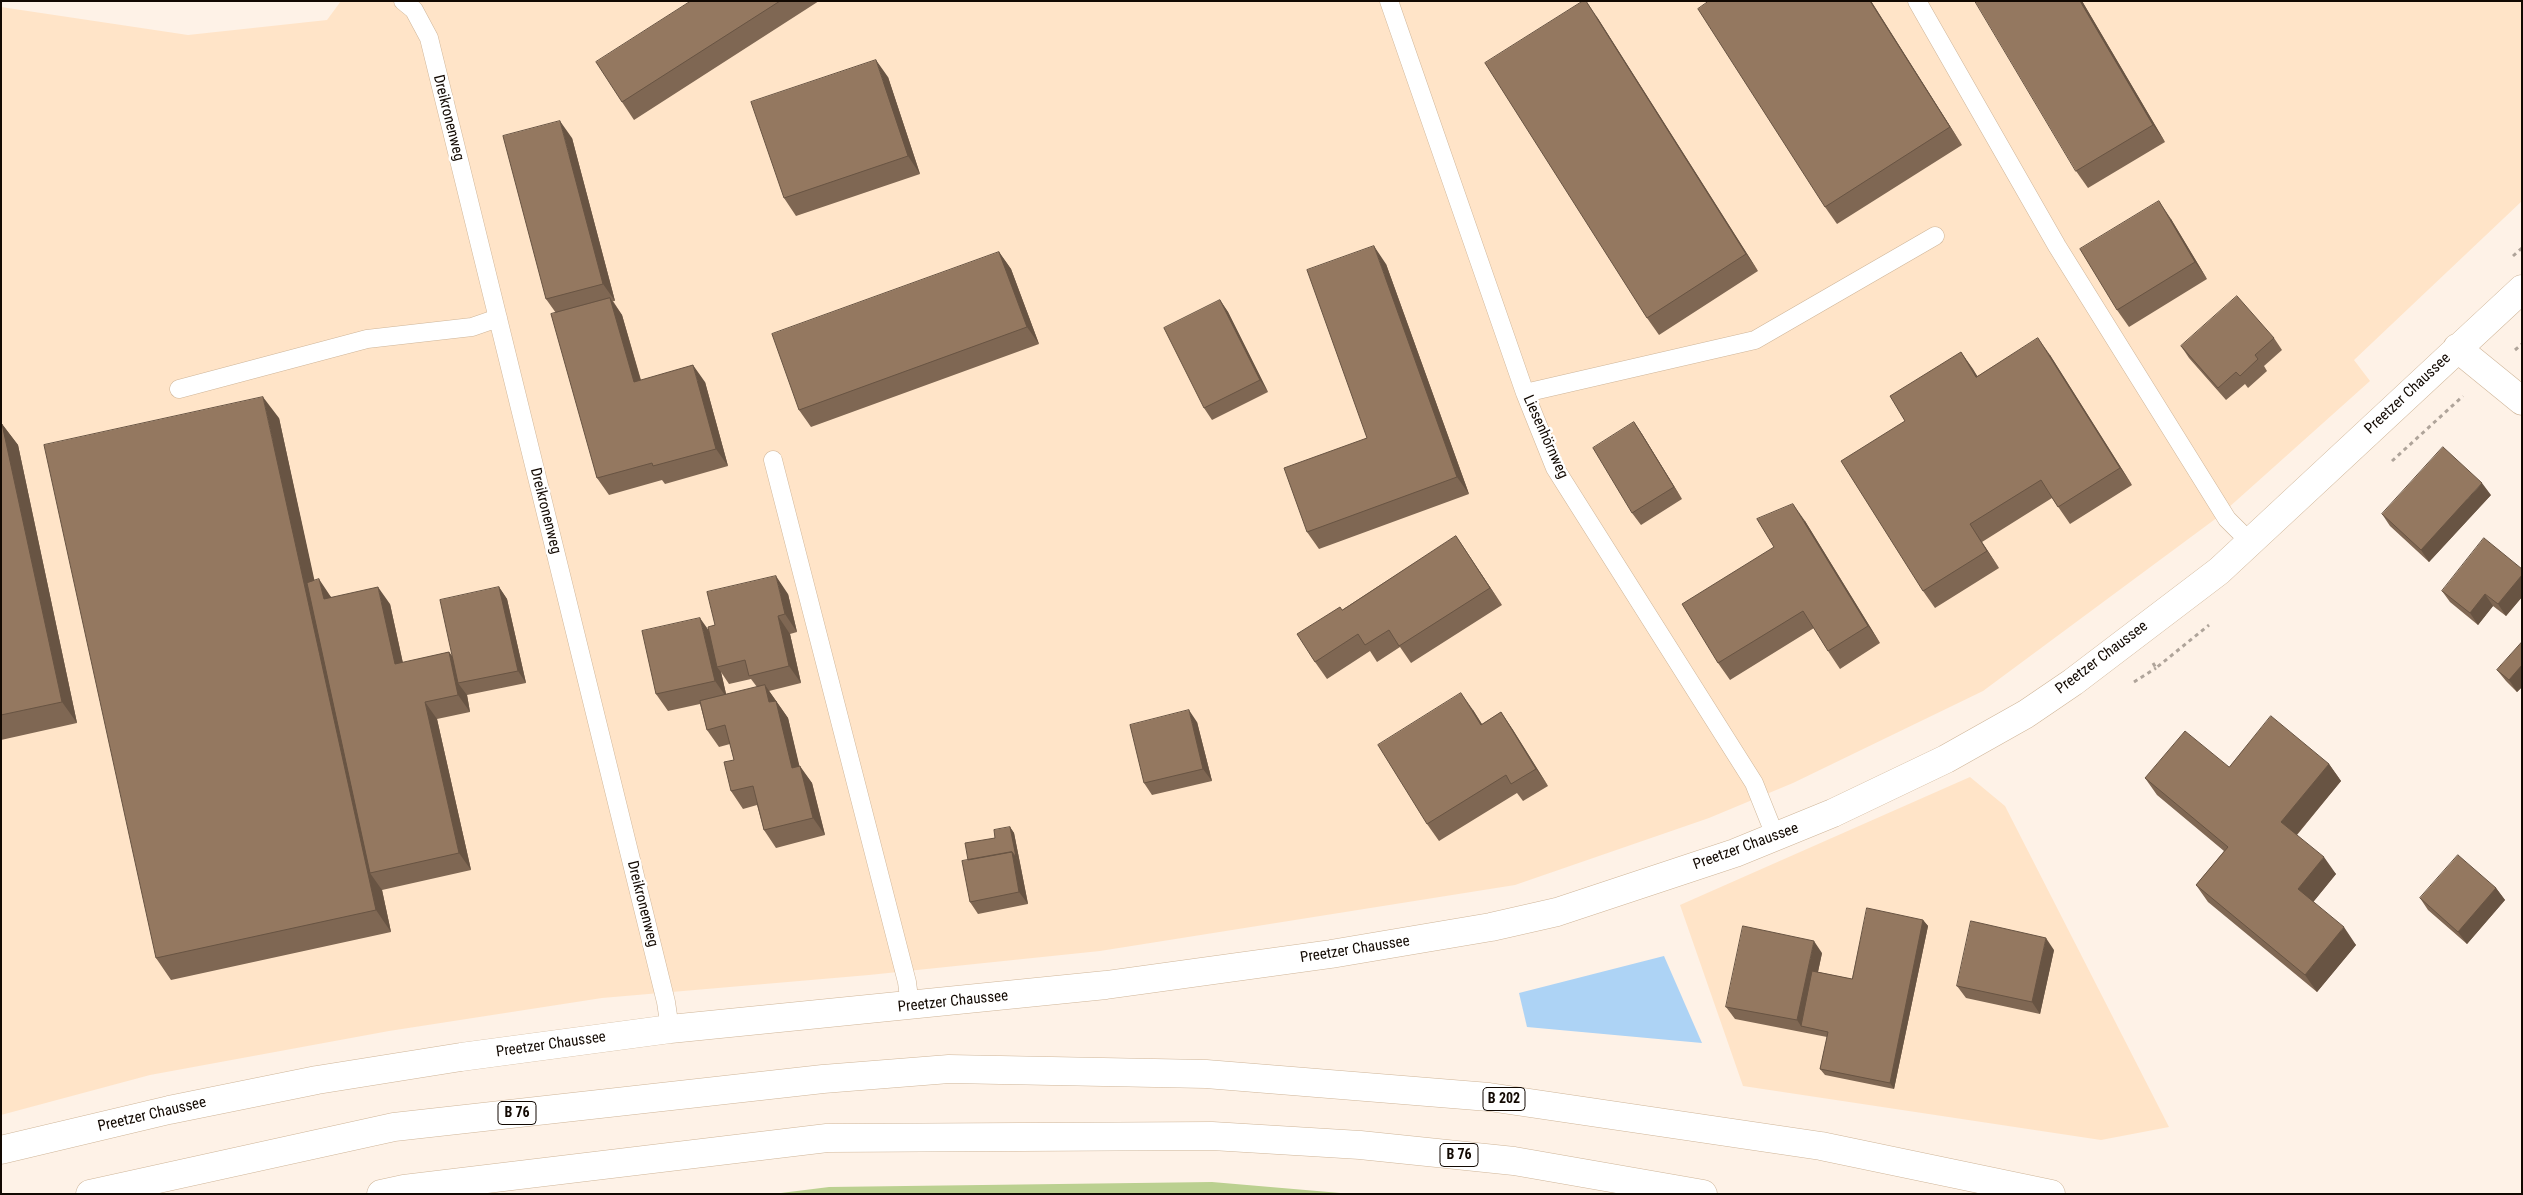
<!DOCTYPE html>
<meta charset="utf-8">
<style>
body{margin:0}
#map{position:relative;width:2523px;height:1195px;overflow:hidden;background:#fef2e7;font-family:"Roboto Condensed",sans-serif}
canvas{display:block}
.frame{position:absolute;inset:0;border:2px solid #120902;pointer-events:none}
</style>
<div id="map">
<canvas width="2523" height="1195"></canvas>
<div class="frame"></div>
</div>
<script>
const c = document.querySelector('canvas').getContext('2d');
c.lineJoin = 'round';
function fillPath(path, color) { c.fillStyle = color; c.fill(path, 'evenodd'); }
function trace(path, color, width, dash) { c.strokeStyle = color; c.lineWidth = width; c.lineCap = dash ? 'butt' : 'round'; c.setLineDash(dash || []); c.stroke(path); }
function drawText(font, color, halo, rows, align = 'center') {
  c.font = font + ' "Roboto Condensed",sans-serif'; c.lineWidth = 5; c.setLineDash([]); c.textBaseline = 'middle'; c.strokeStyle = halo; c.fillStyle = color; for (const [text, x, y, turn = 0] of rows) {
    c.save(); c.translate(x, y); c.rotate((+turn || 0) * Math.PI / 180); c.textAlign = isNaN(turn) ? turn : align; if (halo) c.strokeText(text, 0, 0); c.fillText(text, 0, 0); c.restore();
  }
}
fillPath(new Path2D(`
 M341 1H2522V201L2354 360 2370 381 2218 517 1983 691 1793 783 1709 818 1515 885 1100 951 869 975 602 998 389 1031 150 1075 1 1115V7L188 35 327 20Z
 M1970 777 2005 806 2169 1127 2101 1140 1743 1086 1680 905Z`), '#ffe4c8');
fillPath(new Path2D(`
 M1212 1182 1352 1194H773L829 1187Z`), '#bbd090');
fillPath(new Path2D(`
 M1664 956 1702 1043 1527 1027 1519 993Z`), '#add3f5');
const service = new Path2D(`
 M403 1 414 10 429 38 666 1002 670 1029
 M1389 1 1525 393 1555 468 1754 783 1776 838
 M1917 1 2057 246 2227 519 2250 542
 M179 389 367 339 472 327 498 318
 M1525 393 1755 340 1935 236
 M773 460 907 982 910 1006`);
const minor = new Path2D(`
 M2457 348 2522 401
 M1 1150 169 1110 317 1080 461 1057 670 1029 1106 985 1331 954 1491 927 1557 912 1735 853 1833 813 1946 759 2026 714 2073 682 2219 571 2522 289`);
const trunk = new Path2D(`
 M90 1194 394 1127 823 1079 949 1069 1206 1074 1489 1097 1821 1146 2051 1194
 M381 1194 404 1189 827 1138 1212 1136 1360 1145 1514 1161 1703 1194`);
trace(service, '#cfb598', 19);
trace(minor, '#cfb598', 29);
trace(trunk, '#cfb598', 29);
trace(new Path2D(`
 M2513 256 2522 248
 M2515 350 2522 344
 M2392 461 2463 396
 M2153 663 2156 668 2209 625
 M2134 682 2156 668`), '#afa49a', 3, [4, 4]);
trace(service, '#fff', 18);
trace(minor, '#fff', 28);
trace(trunk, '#fff', 28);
fillPath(new Path2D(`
 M691 1H819L634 120 622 102Z
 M1871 1 1962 145 1837 224 1825 207Z
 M2082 1 2165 142 2088 188 2076 171Z
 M1597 17 1758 271 1659 335 1647 318Z
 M888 77 920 174 796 216 784 198Z
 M572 138 615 301H613L622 315 641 380 705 382 728 466 665 484 662 480 609 495 597 478 556 313 546 299Z
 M2171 219 2207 279 2129 327 2117 310Z
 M999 252 1011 269 1039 344 811 427 799 410Z
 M1386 264 1469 494 1319 549 1307 532 1367 438Z
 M1220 300 1228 312 1268 392 1212 420 1204 408Z
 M2274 338 2282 350 2264 366 2267 371 2248 388 2245 384 2226 400 2189 358 2181 346Z
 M1961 352 1977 376 2050 355 2132 485 2070 524 2052 498 1982 542 1999 568 1935 608 1923 591 1905 421Z
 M279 418 314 581 331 597 390 604 403 663 449 652 453 657 499 587 507 599 526 683 467 695 470 712 437 719 471 870 382 890 391 932 171 980 156 958Z
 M1634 422 1642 434 1682 499 1641 525 1632 513Z
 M1 424H2L18 445 77 723 1 740Z
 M2491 495 2429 562 2390 526 2382 514Z
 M1805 521 1880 643 1840 669 1828 651 1814 628 1730 680 1718 663 1774 547Z
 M1456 536 1502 605 1411 663 1400 647 1377 662 1370 651 1327 679 1315 662 1342 610Z
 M2522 569V597L2506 616 2493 606 2478 625 2450 602 2442 591Z
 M788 594 797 632 790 634 801 683 769 691 788 718 799 766 812 783 825 835 776 848 764 830 757 805 743 809 731 791 734 760 730 744 719 747 707 730 700 704 668 711 656 694 709 630 715 625ZM721 672 729 684 751 679 757 687 726 694Z
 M2522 642V687L2517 692 2506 681 2497 670Z
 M1473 710 1482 724 1501 712 1513 730 1548 786 1523 801 1517 793 1439 841 1427 824Z
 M1197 722 1212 781 1152 795 1144 783Z
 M2329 764 2341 781 2297 835 2336 874 2313 902 2356 945 2317 992 2208 902 2196 885 2224 851 2157 795 2145 778 2229 767Z
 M1010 827 1014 833 1028 904 978 914 970 902 968 860Z
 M2496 888 2505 900 2467 944 2428 910 2420 898Z
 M1923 920 1928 926 1894 1089 1825 1075 1820 1069 1827 1037 1735 1019 1726 1007 1822 953 1818 972 1852 979Z
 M2054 950 2040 1014 1966 998 1957 986Z`), '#7f6753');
fillPath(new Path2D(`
 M1586 1 1597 17 1758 271 1746 254Z
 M1870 1H1871L1962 145 1950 127Z
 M2080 1H2082L2165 142 2153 125Z
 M876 60 888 77 920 174 908 156Z
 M560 121 572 138 615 301 603 284Z
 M2159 201 2171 219 2207 279 2195 262Z
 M1374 246 1386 264 1469 494 1457 477Z
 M999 252 1011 269 1039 344 1027 327Z
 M610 298 622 315 646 399 634 382Z
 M1220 300 1228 312 1268 392 1260 380Z
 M2038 338 2050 355 2132 485 2120 468Z
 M1961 352 1973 369 1988 394 1976 377Z
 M693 365 705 382 728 466 716 449Z
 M263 397 279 418 378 871 370 873 382 890 391 932 376 910Z
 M1634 422 1642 434 1682 499 1674 487Z
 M2 424 18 445 77 723 62 702Z
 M2482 483 2491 495 2429 562 2421 550Z
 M1793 504 1805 521 1880 643 1868 626Z
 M1970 524 1982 542 1999 568 1987 551Z
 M1456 536 1502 605 1490 588Z
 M2522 575V597L2506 616 2498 604Z
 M776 576 788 594 797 632 785 614Z
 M319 579 331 597 336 616 324 599Z
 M378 587 390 604 407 682 395 664Z
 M499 587 507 599 526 683 518 671Z
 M2485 594 2493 606 2478 625 2470 613Z
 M778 616 790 634 801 683 789 666Z
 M700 618 712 635 717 667 721 672 727 698 715 681Z
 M449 652 461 669 458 683 467 695 470 712 458 695Z
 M2522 665V687L2517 692 2509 680Z
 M765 685 788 718 804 785 792 768 769 702Z
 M1461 693 1473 710 1493 742 1481 725Z
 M425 702 437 719 471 870 459 853Z
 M1189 710 1197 722 1212 781 1203 769Z
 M1501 712 1513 730 1548 786 1536 769Z
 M2329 764 2341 781 2293 839 2281 822Z
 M800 766 812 783 825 835 813 818Z
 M1010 827 1014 833 1020 863 1016 857Z
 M1012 852 1020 863 1028 904 1019 892Z
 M2324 857 2336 874 2310 906 2298 889Z
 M2496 888 2505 900 2467 944 2458 932Z
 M1923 920 1928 926 1894 1089 1890 1083Z
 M2344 927 2356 945 2317 992 2305 975Z
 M2046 938 2054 950 2040 1014 2032 1002Z
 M1814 941 1822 953 1806 1027 1801 1026 1797 1020Z`), '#685443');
const building = new Path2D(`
 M691 1H780L622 102 596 62Z
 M1583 1H1586L1746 254 1647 318 1485 63Z
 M1709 1H1870L1950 127 1825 207 1698 9Z
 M1975 1H2080L2153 125 2076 171Z
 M876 60 908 156 784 198 751 102Z
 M560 121 603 284 546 299 503 136Z
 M2159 201 2195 262 2117 310 2080 249Z
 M1374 246 1457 477 1307 532 1284 468 1367 438 1307 270Z
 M999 252 1027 327 799 410 772 334Z
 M2237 296 2274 338 2255 355 2258 359 2240 376 2236 372 2218 388 2181 346Z
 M610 298 634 382 693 365 716 449 653 466 652 463 597 478 551 314Z
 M1220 300 1260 380 1204 408 1164 328Z
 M2038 338 2120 468 2058 507 2041 480 1970 524 1987 551 1923 591 1841 461 1905 421 1890 396 1961 352 1976 377Z
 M263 397 376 910 156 958 44 445Z
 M1634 422 1674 487 1632 513 1593 448Z
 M1 424H2L62 702 1 715Z
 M2443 447 2482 483 2421 550 2382 514Z
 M1793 504 1868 626 1828 651 1803 611 1718 663 1682 604 1774 547 1757 519Z
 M1456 536 1490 588 1399 646 1389 630 1365 645 1358 634 1315 662 1297 634 1340 607 1342 610Z
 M2484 538 2522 569V575L2498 604 2485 594 2470 613 2442 591Z
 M776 576 785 614 778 616 789 666 749 676 745 660 717 667 708 627 715 625 707 592Z
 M319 579 324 599 378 587 395 664 449 652 458 695 425 702 459 853 370 873 307 583Z
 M499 587 518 671 458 683 440 600Z
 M700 618 715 681 656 694 642 631Z
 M2522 642V665L2509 680 2497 670Z
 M765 685 769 702 776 701 792 768 800 766 813 818 764 830 753 786 731 791 724 762 734 760 725 725 707 730 700 701Z
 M1461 693 1481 725 1501 712 1536 769 1511 784 1506 775 1427 824 1378 745Z
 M1189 710 1203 769 1144 783 1130 725Z
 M2271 716 2329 764 2281 822 2324 857 2298 889 2344 927 2305 975 2196 885 2228 847 2145 778 2185 731 2229 767Z
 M1010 827 1016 857 1012 852 968 860 965 843 995 838 994 830Z
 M1012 852 1019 892 970 902 962 861Z
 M2458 855 2496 888 2458 932 2420 898Z
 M1867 908 1923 920 1890 1083 1820 1069 1828 1032 1801 1026 1812 971 1852 979Z
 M1971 921 2046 938 2032 1002 1957 986Z
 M1743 926 1814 941 1797 1020 1726 1007Z`);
fillPath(building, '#947860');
trace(building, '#685443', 1);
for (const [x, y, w] of [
 [1504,1099,42],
 [517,1113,38],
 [1459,1155,38]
]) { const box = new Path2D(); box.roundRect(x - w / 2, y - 11.5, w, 23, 4); c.fillStyle = '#fff'; c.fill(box); trace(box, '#120902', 1); }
drawText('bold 14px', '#120902', null, [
 ["B 202",1504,1099],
 ["B 76",517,1113],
 ["B 76",1459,1155]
]);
drawText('15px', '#120902', '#fff', [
 ["Dreikronenweg",448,118,76],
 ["Preetzer Chaussee",2408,394,-43],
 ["Liesenhörnweg",1545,437,66],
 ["Dreikronenweg",545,511,76],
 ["Preetzer Chaussee",2102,658,-37],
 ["Preetzer Chaussee",1746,847,-20],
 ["Dreikronenweg",642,904,76],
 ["Preetzer Chaussee",1355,950,-9],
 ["Preetzer Chaussee",953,1002,-6],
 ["Preetzer Chaussee",551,1045,-8],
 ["Preetzer Chaussee",152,1115,-13]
]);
</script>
